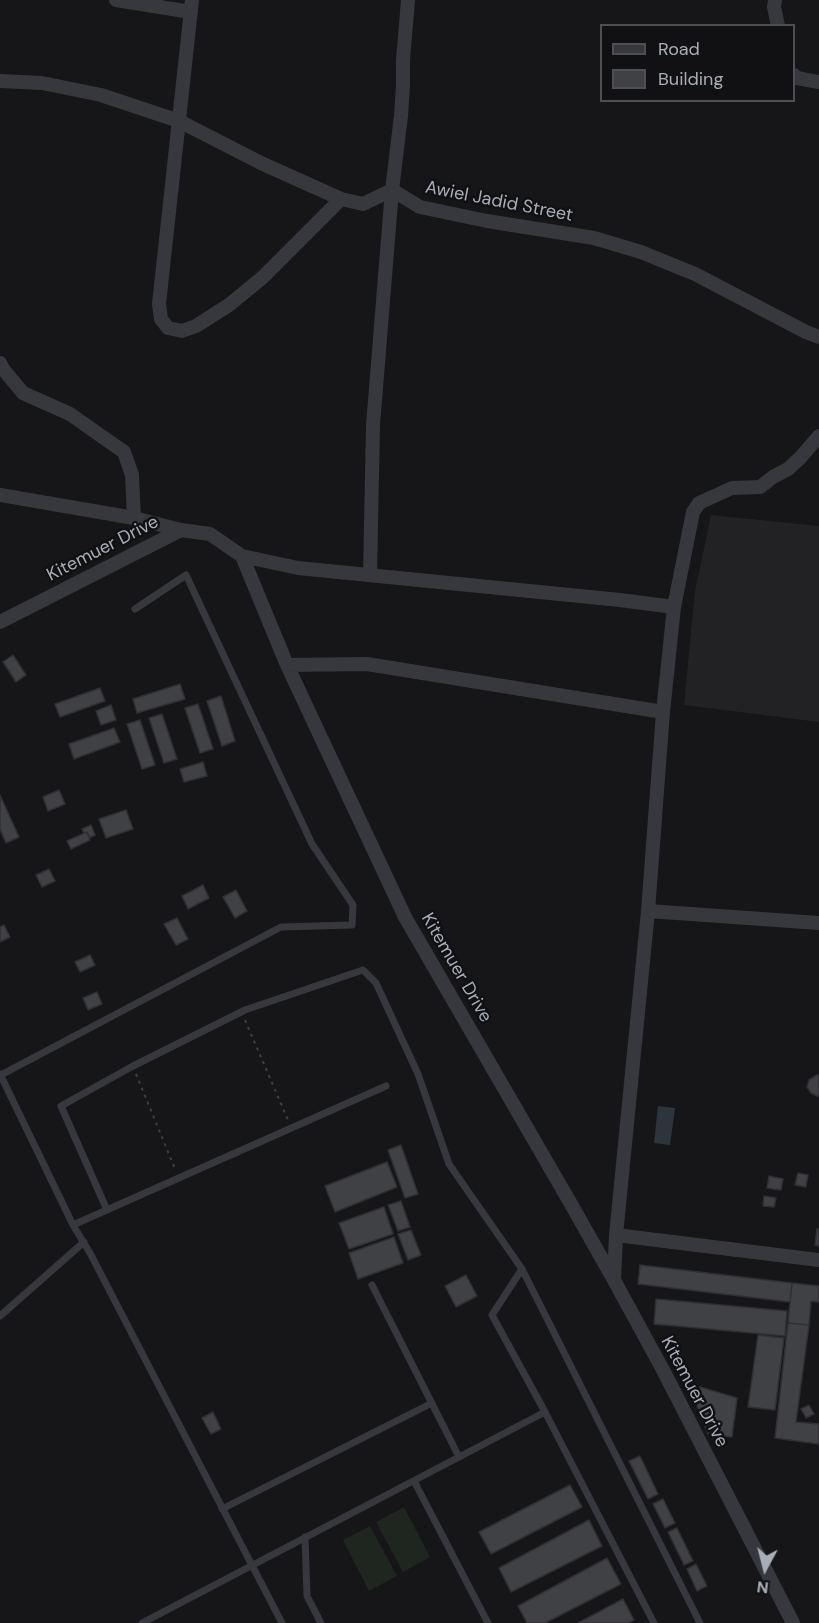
<!DOCTYPE html>
<style>
body{margin:0}
#map{position:relative;width:819px;height:1623px;overflow:hidden;background:#161618;font-family:"DM Sans",sans-serif}
canvas{display:block}
.legend{position:absolute;left:600px;top:24px;width:195px;height:78px;box-sizing:border-box;background:#111113;border:2px solid #4d4f55;margin:0;padding:8px 10px;list-style:none;font-size:18px;color:#a8adb8}
.legend li{display:flex;align-items:center;gap:12px;height:30px}
.legend b{width:30px;border:2px solid #4d4f55}
.north{position:absolute;left:735px;top:1539px;width:60px;height:60px;-webkit-text-stroke:4px #111113;paint-order:stroke;rotate:187deg;font-size:16px;font-weight:700;line-height:24px;text-align:center;color:#a8adb8}
.north::after{content:'';display:block;margin:auto;width:21px;height:27px;background:#a8adb8;clip-path:polygon(50% 0,100% 100%,50% 72%,0 100%)}
</style>
<div id="map">
<canvas width="819" height="1623"></canvas>
<ul class="legend">
<li><b style="height:8px;background:#37383d"></b>Road</li>
<li><b style="height:16px;background:#404145"></b>Building</li>
</ul>
<div class="north">N</div>
</div>
<script>
const c = document.querySelector('canvas').getContext('2d');
c.lineJoin = 'round';
function fillPath(path, color) { c.fillStyle = color; c.fill(path, 'evenodd'); }
function trace(path, color, width, dash) { c.strokeStyle = color; c.lineWidth = width; c.lineCap = dash ? 'butt' : 'round'; c.setLineDash(dash || []); c.stroke(path); }
function drawText(font, color, halo, rows, align = 'center') {
  c.font = font + ' "DM Sans",sans-serif'; c.lineWidth = 5; c.setLineDash([]); c.textBaseline = 'middle'; c.strokeStyle = halo; c.fillStyle = color; for (const [text, x, y, turn = 0] of rows) {
    c.save(); c.translate(x, y); c.rotate((+turn || 0) * Math.PI / 180); c.textAlign = isNaN(turn) ? turn : align; if (halo) c.strokeText(text, 0, 0); c.fillText(text, 0, 0); c.restore();
  }
}
fillPath(new Path2D(`
 M711 515 819 526V722L684 705 695 591Z`), '#222225');
fillPath(new Path2D(`
 M404 1507 430 1557 403 1572 376 1522Z
 M370 1526 397 1576 369 1591 343 1540Z`), '#1e261f');
fillPath(new Path2D(`
 M658 1106 675 1108 670 1145 654 1143Z`), '#2c353c');
const building = new Path2D(`
 M13 655 26 675 16 682 3 662Z
 M180 684 185 699 137 713 133 699Z
 M100 688 105 701 60 717 55 704Z
 M221 696 235 741 222 746 207 701Z
 M198 704 213 749 200 753 185 708Z
 M111 705 116 720 101 725 96 711Z
 M162 714 177 759 164 763 149 718Z
 M140 720 155 765 142 769 127 724Z
 M114 728 120 742 74 759 69 744Z
 M203 762 207 776 184 782 180 769Z
 M59 790 65 804 48 811 43 797Z
 M0 795 19 837 6 843 0 829Z
 M126 810 133 829 106 838 99 819Z
 M91 825 95 835 89 838 87 832 84 833 82 829Z
 M87 832 90 840 71 849 67 841Z
 M49 869 55 881 42 887 36 875Z
 M203 885 209 898 188 909 182 896Z
 M236 890 247 911 235 918 223 897Z
 M177 918 188 939 176 945 164 924Z
 M4 925 10 937 0 942V927Z
 M90 955 95 965 80 972 75 962Z
 M97 992 102 1004 88 1010 83 998Z
 M817 1075H819V1096H817L811 1093 807 1087 809 1080Z
 M401 1145 418 1194 405 1198 388 1150Z
 M387 1162 397 1187 335 1212 325 1186Z
 M798 1173 808 1175 806 1187 795 1185Z
 M769 1176 783 1179 781 1190 767 1188Z
 M764 1196 776 1198 774 1207 763 1206Z
 M401 1201 410 1227 398 1231 388 1205Z
 M384 1207 393 1234 349 1249 339 1223Z
 M817 1229H819V1246L815 1245Z
 M411 1230 421 1255 408 1260 398 1234Z
 M394 1237 403 1263 358 1279 349 1253Z
 M640 1265 792 1283 790 1302 638 1284Z
 M466 1275 477 1296 456 1307 445 1286Z
 M792 1283 819 1286V1302L811 1301 809 1325 788 1323Z
 M656 1299 787 1311 785 1336 654 1324Z
 M788 1323 809 1325 796 1422 819 1424V1444L775 1438Z
 M758 1335 784 1338 775 1410 748 1407Z
 M700 1387 737 1398 732 1437 708 1434 697 1406Z
 M809 1405 814 1414 806 1418 801 1409Z
 M213 1412 221 1429 211 1434 202 1418Z
 M640 1456 658 1494 648 1499 629 1461Z
 M570 1485 582 1507 491 1554 479 1532Z
 M663 1499 675 1523 665 1528 653 1504Z
 M589 1520 602 1546 511 1592 499 1568Z
 M677 1528 693 1561 684 1565 668 1532Z
 M607 1558 621 1584 545 1623H527L518 1606Z
 M696 1564 707 1586 697 1591 687 1569Z
 M623 1599 634 1620 628 1623H578Z`);
fillPath(building, '#404145');
trace(building, '#303034', 1.5);
trace(new Path2D(`
 M245 1020 288 1120
 M136 1074 175 1169`), '#3d3f44', 2, [3, 4.5]);
trace(new Path2D(`
 M0 1074 73 1225 90 1253 282 1623
 M1 1075 281 927 352 925 353 905 312 844 186 575 135 609
 M107 1210 61 1106 133 1066 245 1010 363 970 376 983 418 1074 449 1164 522 1269 700 1623
 M73 1225 386 1086
 M522 1269 492 1315 545 1412 654 1623
 M372 1285 459 1457
 M0 1316 84 1242
 M414 1481 488 1623
 M222 1509 432 1403
 M305 1537 307 1596 321 1623
 M142 1623 545 1412`), '#37383d', 7);
trace(new Path2D(`
 M116 0 191 12
 M192 0 159 304 161 319 168 328 182 331 196 326 229 305 263 277 341 199
 M775 0 774 7 778 26
 M794 75 797 78 819 82
 M0 81 42 83 101 95 179 121 261 163 341 199 363 204 392 190
 M392 190 420 207 487 221 594 238 641 252 695 274 806 332 819 337
 M0 363 3 369 23 393 70 414 124 452 132 475 134 518
 M0 495 134 518 181 530
 M242 556 298 568 620 600 674 607
 M370 575 373 425 392 190 401 116 403 85V60L408 0
 M0 622 181 530 210 534 242 556 287 665 405 917 571 1204 614 1280 663 1370 793 1623
 M287 665 367 664 663 712
 M648 911 819 923
 M616 1235 819 1260
 M614 1280 616 1235 648 911 663 712 674 607 693 512 699 503 732 488 760 487 773 477 788 469 800 458 819 436`), '#37383d', 14);
drawText('18px', '#a8adb8', '#111113', [
 ["Awiel Jadid Street",499,202,11],
 ["Kitemuer Drive",103,549,-27],
 ["Kitemuer Drive",456,968,60],
 ["Kitemuer Drive",694,1392,62]
]);
</script>
